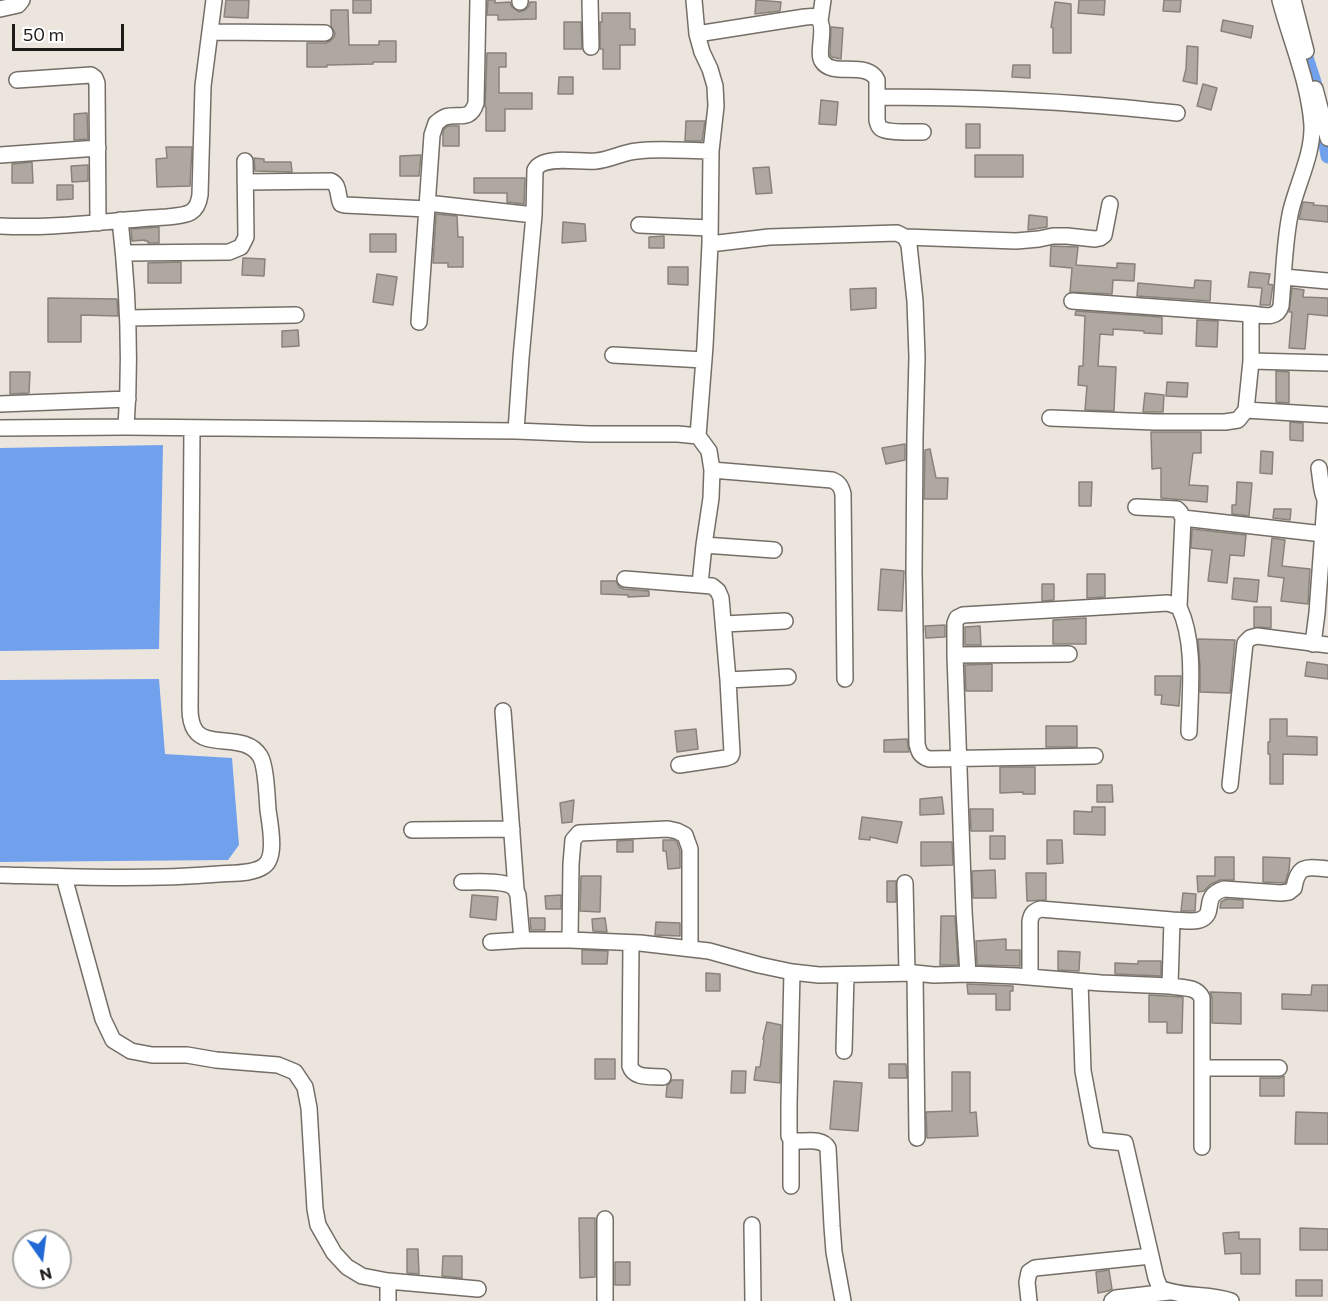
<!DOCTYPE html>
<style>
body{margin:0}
#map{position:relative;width:1328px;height:1301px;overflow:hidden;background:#ece5dd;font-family:Commissioner,sans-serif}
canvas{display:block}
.north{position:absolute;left:12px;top:1229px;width:60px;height:60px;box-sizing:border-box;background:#fff;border:2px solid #a5a4a3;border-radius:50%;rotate:166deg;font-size:16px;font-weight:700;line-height:24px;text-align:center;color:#1e1b19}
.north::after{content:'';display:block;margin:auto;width:21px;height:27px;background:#2369d5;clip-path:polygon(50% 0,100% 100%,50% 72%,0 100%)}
.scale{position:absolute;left:12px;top:24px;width:112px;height:27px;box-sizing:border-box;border:3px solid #1e1b19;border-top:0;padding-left:8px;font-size:18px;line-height:21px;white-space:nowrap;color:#1e1b19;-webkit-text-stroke:4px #fff;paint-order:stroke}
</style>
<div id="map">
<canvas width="1328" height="1301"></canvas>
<div class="north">N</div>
<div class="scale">50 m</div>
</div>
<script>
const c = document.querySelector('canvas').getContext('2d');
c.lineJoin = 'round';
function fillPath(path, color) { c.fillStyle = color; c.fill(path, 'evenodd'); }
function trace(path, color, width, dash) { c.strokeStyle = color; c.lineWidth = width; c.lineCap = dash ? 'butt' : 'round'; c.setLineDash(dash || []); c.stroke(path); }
fillPath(new Path2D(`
 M163 445 159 649 0 651V448Z
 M159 679 165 754 232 758 239 845 228 860 0 862V680Z`), '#71a1ed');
trace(new Path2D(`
 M1300 39 1314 82 1318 100
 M1323 126 1328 156`), '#71a1ed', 15);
const building = new Path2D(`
 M226 0H249L248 18 224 17Z
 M353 0H371V13H353Z
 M488 0H495V3L510 2 512 7 519 12 525 10 529 6 530 2H536V19L498 20V15H487Z
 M756 0 781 2 780 11 755 14Z
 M1079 0H1105L1104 15 1078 13Z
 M1164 0H1181L1180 12 1163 11Z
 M1055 2 1071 4V53H1053V28L1051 27Z
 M331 10H348L349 45H379V41H396V62H373V64L327 65V67H307V43H326L330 41 334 37 335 33 331 26Z
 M602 13H630V29H635V45H620V69H603V49H600V22H602Z
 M1223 20 1253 26 1251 38 1221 31Z
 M564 22H581L582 49H564Z
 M831 27 843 28 841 59 832 57 830 55Z
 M1187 46 1198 47 1197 84 1183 81 1186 69Z
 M487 53H506V67H499V93H532V109H505V131H486V107H485Z
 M1013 65H1030V78L1012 77Z
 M559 77H573V94H558Z
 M1203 84 1217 88 1211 110 1197 106Z
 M821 100 838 102 836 125 819 124Z
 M87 113 88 139 74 140V114Z
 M686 121H705L702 141H685Z
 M966 124H980V148H966Z
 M448 126H459V146H443V133L444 129Z
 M166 147H192L190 186 157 187 156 159 167 158Z
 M421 155 419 176H400V156Z
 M975 155H1023V177H975Z
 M254 158 264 159V162H291L292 172 255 171Z
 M32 162 33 183H12V164Z
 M88 165V181L72 182 71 166Z
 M769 167 772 193 756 194 753 168Z
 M474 178H525L524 204 507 202V193H474Z
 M57 185H73V199L57 200Z
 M1303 202 1314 203 1313 205 1328 206V222L1299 219Z
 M436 214 457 216 458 237H463V267H448V263H433Z
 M1029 215 1047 217V227L1028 230Z
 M563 222 585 224 586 241 562 243Z
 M159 227V243H148V241H145V240L132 241 131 229Z
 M370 234H396V252H370Z
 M664 236V248H649V237Z
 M1051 246 1078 247 1076 265 1117 268V263L1135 264 1134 281 1113 280 1112 294 1070 292 1072 268 1050 266Z
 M243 258 265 259 264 276 242 275Z
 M181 262V283H148V263Z
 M668 267H688V285L668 284Z
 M1250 272 1270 274 1268 284 1273 285 1270 305H1260L1262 288 1248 287Z
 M377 274 397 277 393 305 373 302Z
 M1195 280 1211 281 1210 301 1137 296 1138 283 1194 288Z
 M876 288V308L851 310 850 289Z
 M1292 288 1304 290 1303 297 1328 298V316L1308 314 1305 349 1289 348 1292 312H1289Z
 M48 298 117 299 118 316 81 315V342H48Z
 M1076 311 1162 317V334L1144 333V331L1113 329V335L1100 334 1098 366 1116 367 1114 411 1085 410 1087 386 1078 385 1079 366H1083L1085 316 1075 315Z
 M1197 320 1218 321 1217 347 1196 346Z
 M298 330 299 346 282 347V331Z
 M1276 371 1289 372V403L1276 402Z
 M10 372H30L29 393 10 394Z
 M1167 382 1188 383 1187 397 1166 396Z
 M1145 393 1164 395 1163 412H1143Z
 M1290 422 1303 423V441L1290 440Z
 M1151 432H1201V453H1193L1189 485 1208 486 1207 502 1161 498V468L1152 469Z
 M905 444V460L886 464 882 448Z
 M930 449 936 478H948L947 499H924L925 450Z
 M1261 451 1273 452 1272 474 1260 473Z
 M1079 482H1092L1091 506H1079Z
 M1237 482 1252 483 1249 516 1232 514V505H1236Z
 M1274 509H1291L1290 520 1273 518Z
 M1192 529 1246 535 1244 556 1230 555 1227 583 1208 581 1212 550 1191 548Z
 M1272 538 1285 540 1282 566 1310 569 1308 604 1281 601 1284 578 1268 576Z
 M881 569 904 571 902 611 878 610Z
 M1087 574H1105V597L1087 598Z
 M1234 578 1259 580 1257 602 1232 599Z
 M601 581H616L619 587 624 589 649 591V596L628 597V595L601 594Z
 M1042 584H1054V600L1042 601Z
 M1254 607H1271V628L1254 627Z
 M1086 618V644H1053V620Z
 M945 625V637L926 638 925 626Z
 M980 626 981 645H965V627Z
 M1198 639 1235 640 1230 693 1200 692V668Z
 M1307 662 1328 665V679L1305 676Z
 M992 664V691H966L965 665Z
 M1155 676H1181L1179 706 1161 704 1162 695H1155Z
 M1270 719H1287V736L1317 737V755L1283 754V784H1270V754H1268V742H1270Z
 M1046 726H1077V747H1046Z
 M696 729 698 749 677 752 675 731Z
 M907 739 909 752H884V740Z
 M1000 767H1035V794H1023V792L1000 793Z
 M1097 785H1112L1113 802H1097Z
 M942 797 944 814 920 815V799Z
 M574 800 572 822 562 823 560 803Z
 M1092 807H1105V835L1074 834V811L1092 812Z
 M970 809H993V831H971Z
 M862 817 902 822 897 843 870 837V840L859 839Z
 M990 836H1005V859H990Z
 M633 840V852H617V841Z
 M663 840H674L677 842 680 851V868L668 869 666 851H663Z
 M1047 840H1062L1063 863 1047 864Z
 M921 842H952L953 865 921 866Z
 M1215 857H1234V880H1220L1211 884 1204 891 1198 892 1197 876H1215Z
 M1263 857 1290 858 1289 870 1285 883 1263 882Z
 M995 870 996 898H973L972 871Z
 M1026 873H1046V900L1027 901Z
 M581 876H601L600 912 580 911Z
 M887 881H896V902H887Z
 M1183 893 1196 894 1195 911H1181Z
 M472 895 498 897 496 920 470 917Z
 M561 895V909H546L545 896Z
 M1226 899 1243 900V908H1220L1221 902Z
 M941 916H955L958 965H940Z
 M530 918H545V930H531Z
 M605 918 607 932 593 931 592 919Z
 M656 922 680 923V936L655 935Z
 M1006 939V950H1020V966L977 965 976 941Z
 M582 950 608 951 607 964H582Z
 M1058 951 1080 952 1079 971 1058 970Z
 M1138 961H1161V976L1115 974V963L1138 964Z
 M706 973 720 974V991H706Z
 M967 984 1013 986V991H1010V1010H996V994H968Z
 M1312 985H1328V1011L1282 1009V994L1311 995Z
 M1210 992 1241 993V1024L1212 1023V998Z
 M1149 995 1183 997 1182 1033H1167V1022H1149Z
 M767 1022 781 1025 780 1083 754 1080 756 1067H760L764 1040 763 1039Z
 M595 1059H615V1079H595Z
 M889 1064H906L907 1078H889Z
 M732 1071H746L745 1093H731Z
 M952 1072H970V1113L976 1112 978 1136 927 1138 926 1112 952 1111Z
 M1284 1076V1096H1260V1078H1279Z
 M672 1080H683L682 1098 666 1097 667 1086Z
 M834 1081 862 1083 858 1131 830 1129Z
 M1296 1112 1328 1113V1144H1295Z
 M579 1218H595V1277L580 1278Z
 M1300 1228 1328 1229V1250H1300Z
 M1239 1232V1239H1260V1274H1241V1253L1225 1254 1223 1233Z
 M407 1249H418L419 1274 407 1273Z
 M443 1256H462V1278L442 1276Z
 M615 1262H630V1285H615Z
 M1109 1270 1112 1289 1108 1291 1098 1293 1096 1272Z
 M1296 1280H1322V1296H1296Z`);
fillPath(building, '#afa8a1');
trace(building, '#89827b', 1.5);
const minor = new Path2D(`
 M520 0V2
 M590 0 591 47
 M694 0 697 34 702 52 710 69 715 86 716 106 711 151 710 244 705 346 698 436 709 451 712 470 711 498 704 545 700 584
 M1280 0C1291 42 1309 82 1312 125 1313 154 1298 182 1291 210 1284 241 1284 274 1281 306 1277 320 1262 315 1251 314V361L1328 363
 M1293 0 1306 51
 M0 9 18 5 22 0
 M820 21 823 0
 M211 32 325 33
 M697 34 805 17C808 17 812 16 815 17 829 22 816 51 822 61 832 78 867 60 877 80V120C878 124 878 127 882 129 889 133 913 132 923 132
 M17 80 91 75 95 78 97 83 98 223
 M1315 89 1328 138
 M877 97C945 97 1013 99 1080 104 1112 106 1145 110 1177 113
 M0 155 98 148
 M245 182 331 181C340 185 337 196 341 204L345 205 427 209
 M427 203 534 215
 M120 220C128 289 131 358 126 427
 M639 225 710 228
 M0 226C57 229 111 220 167 217 185 215 197 216 200 195L203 86 214 0
 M905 237 1016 241 1039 239 1053 236H1067L1095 239 1100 238 1104 235 1110 204
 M710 244 769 237 897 233 905 237 909 245 915 301 917 357 915 436 914 572 917 744C919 752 920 756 929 759L1095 756
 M124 253 229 252 241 247 246 237 245 161
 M1284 277 1328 281
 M1072 301 1251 314
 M128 318 296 315
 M419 322 432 135 436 123C439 121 442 118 445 117 459 113 470 122 476 103L478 0
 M613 355 704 360
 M0 404 128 399
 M1246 410 1328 415
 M1050 418 1155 422H1225L1238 420 1246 410 1251 361
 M0 428 126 427 516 431 589 434H678L698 436
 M516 431 521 358 534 215 535 170C543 154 580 163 596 161 610 160 623 152 637 151 661 148 687 151 711 151
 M1319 468C1321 480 1321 495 1328 505
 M712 470 832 480C839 483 841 486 843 494L845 679
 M1136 507 1177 509 1180 512 1183 518 1179 607
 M1183 518 1323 534
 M704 545 774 550
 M625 579 712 586 718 591 721 598 728 680 732 753 731 756 726 758 679 765
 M724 624 785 621
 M1313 644 1317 613 1325 503
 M955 655 1069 654
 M728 680 788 677
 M503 711 516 889
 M1230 785 1245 643 1250 638 1257 636 1328 645
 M412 830 512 829
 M0 875C73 877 147 880 219 874 232 873 254 874 264 866 277 857 270 825 268 810 267 797 266 765 260 756 245 732 207 749 195 730 191 724 190 716 190 708L192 428
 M64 877 103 1019 113 1040 131 1051 152 1055H187L216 1060 278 1065 295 1072 305 1087 309 1108 315 1209 318 1225 334 1253 347 1267 362 1276 388 1281 478 1289
 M462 882C474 882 504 880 513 887 516 889 516 891 518 895L522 940
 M905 883 907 973
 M570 940 571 864 573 840 579 833 668 829 677 831 685 835 690 849V949
 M491 942 522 940H570L640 943 709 951 759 965 792 972 819 975 915 973 934 975 968 974 1017 976 1101 983 1170 986 1172 920C1181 920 1194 923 1202 919 1216 912 1201 896 1224 889L1281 893 1289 892 1294 888C1298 864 1307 867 1328 869
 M631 943 630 1066C634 1079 651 1076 663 1077
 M792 972 789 1103V1136L791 1139 794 1141C805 1142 822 1137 828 1148L832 1226 834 1252 843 1301
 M915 973 917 1138
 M968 974 964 911 955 655V623L957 618 963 615 1168 603 1179 607C1196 643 1190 692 1189 732
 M1030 977V922C1031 914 1033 912 1040 909L1172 920
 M1080 982 1083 1071 1096 1140 1125 1143 1156 1278 1160 1288C1182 1298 1209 1293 1231 1301
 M1170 986C1182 988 1197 986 1202 998V1147
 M844 1051 846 975
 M1203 1068H1279
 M791 1139V1186
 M605 1219V1301
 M752 1225 753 1301
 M388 1281V1301
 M1029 1301 1027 1282 1029 1272 1035 1268 1151 1256
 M1112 1301 1116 1298 1169 1292`);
trace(minor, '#746e67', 18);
trace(minor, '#fff', 15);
</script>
